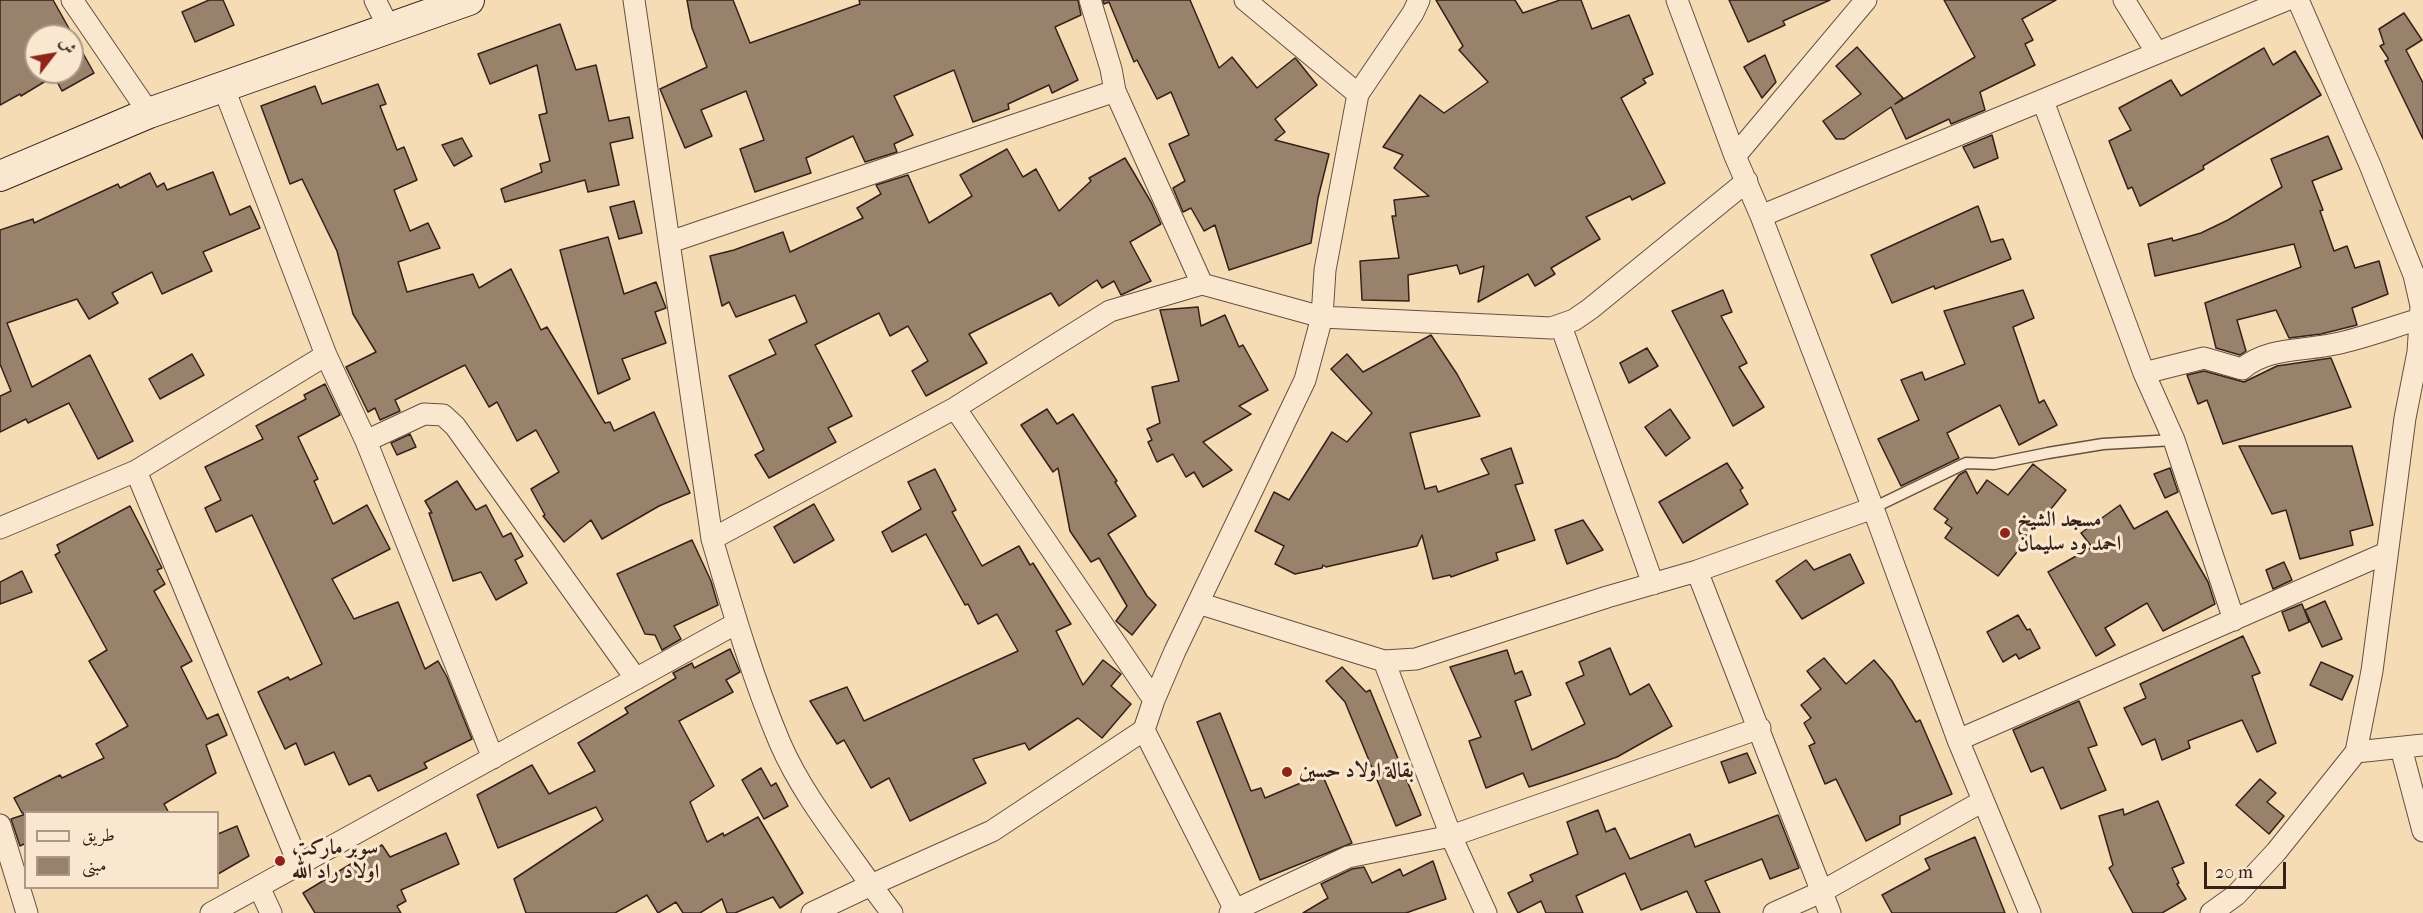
<!DOCTYPE html>
<meta charset="utf-8">
<style>
body{margin:0}
#map{position:relative;width:2423px;height:913px;overflow:hidden;background:#f6dcb5;font-family:"IM FELL French Canon",Amiri,serif}
canvas{display:block}
.legend{position:absolute;left:24px;top:811px;width:195px;height:78px;box-sizing:border-box;background:#f9e8cf;border:2px solid #ab9887;margin:0;padding:8px 10px;list-style:none;font-size:18px;color:#35211a}
.legend li{display:flex;align-items:center;gap:12px;height:30px}
.legend b{width:30px;border:2px solid #ab9887}
.north{position:absolute;left:24px;top:24px;width:60px;height:60px;box-sizing:border-box;background:#f9e8cf;border:2px solid #ab9887;border-radius:50%;rotate:59deg;font-size:16px;font-weight:700;line-height:24px;text-align:center;color:#35211a}
.north::after{content:'';display:block;margin:auto;width:21px;height:27px;background:#8f2418;clip-path:polygon(50% 0,100% 100%,50% 72%,0 100%)}
.scale{position:absolute;left:2204px;top:862px;width:82px;height:27px;box-sizing:border-box;border:3px solid #35211a;border-top:0;padding-left:8px;font-size:18px;line-height:21px;white-space:nowrap;color:#35211a;-webkit-text-stroke:4px #f9e8cf;paint-order:stroke}
</style>
<div id="map">
<canvas width="2423" height="913"></canvas>
<ul class="legend">
<li><b style="height:8px;background:#f9e8cf"></b>طريق</li>
<li><b style="height:16px;background:#99826b"></b>مبنى</li>
</ul>
<div class="north">ش</div>
<div class="scale">20 m</div>
</div>
<script>
const c = document.querySelector('canvas').getContext('2d');
c.lineJoin = 'round';
function fillPath(path, color) { c.fillStyle = color; c.fill(path, 'evenodd'); }
function trace(path, color, width, dash) { c.strokeStyle = color; c.lineWidth = width; c.lineCap = dash ? 'butt' : 'round'; c.setLineDash(dash || []); c.stroke(path); }
function drawText(font, color, halo, rows, align = 'center') {
  c.font = font + ' "IM FELL French Canon",Amiri,serif'; c.lineWidth = 6; c.setLineDash([]); c.textBaseline = 'middle'; c.strokeStyle = halo; c.fillStyle = color; for (const [text, x, y, turn = 0] of rows) {
    c.save(); c.translate(x, y); c.rotate((+turn || 0) * Math.PI / 180); c.textAlign = isNaN(turn) ? turn : align; if (halo) c.strokeText(text, 0, 0); c.fillText(text, 0, 0); c.restore();
  }
}
const building = new Path2D(`
 M0 0H53L94 73 62 91 54 76 21 96 20 94 0 105ZM36 36H72V72H36Z
 M209 0H223L234 25 195 42 182 12Z
 M687 0H733L750 43 860 4 859 0H1078L1081 15 1055 27 1078 80 1052 93 1049 85 1008 104 1009 109 973 122 954 70 894 96 913 135 894 144 897 152 865 162 853 136 806 158 811 173 755 192 740 149 764 140 746 91 701 110 712 136 685 148 660 89 707 67 692 28Z
 M1103 0H1190L1219 68 1232 57 1257 88 1295 58 1297 60 1317 85 1275 119 1285 132 1275 140 1329 154 1318 198 1311 243 1229 270 1215 225 1204 231 1191 208 1183 212 1173 188 1185 181 1169 144 1189 135 1171 92 1157 99 1137 60 1134 62 1109 2 1104 4Z
 M1436 0H1515L1523 13 1560 0H1581L1592 29 1629 15 1653 74 1643 79 1646 83 1621 98 1665 183 1632 200 1630 196 1586 217 1600 239 1551 268 1555 274 1535 286 1528 274 1478 302 1484 266 1460 274 1457 265 1408 275 1409 301 1362 300 1360 261 1399 258 1392 216H1396L1394 200 1429 196 1394 168 1403 155 1383 147 1420 95 1444 113 1488 82 1459 50 1463 46Z
 M1729 0H1830L1783 21 1785 25 1748 42Z
 M1944 0H2056L2022 19 2033 40 2025 44 2035 65 1980 92 1985 110 1951 124 1949 119 1906 139 1891 107 1844 139H1836L1823 121 1861 94 1836 66 1857 47 1903 98 1895 104 1975 57Z
 M2404 13 2422 40 2406 50 2423 83V139L2385 61 2388 60V58L2380 46 2384 44 2379 29Z
 M560 24 576 70 596 65 609 121 629 117 633 138 610 143 619 185 588 192 585 180 505 202 501 189 542 172 540 164 550 161 539 115 547 113 537 65 490 84 478 54Z
 M2264 48 2273 65 2295 51 2321 95 2203 166 2204 169 2140 206 2132 187 2128 189 2109 141 2131 130 2119 108 2171 80 2181 96Z
 M1765 55 1776 82 1762 98 1744 67Z
 M378 84 386 104 380 106 397 150 404 147 417 180 394 190 410 231 428 223 440 248 398 262 407 292 473 274 479 288 511 269 541 330 547 327 605 423 610 422 614 431 654 412 690 493 659 506 602 539 591 520 564 542 543 516 545 515 531 489 559 472 536 430 517 441 497 402 489 407 465 365 395 400 400 411 380 420 375 408 368 412 346 367 376 352 353 314 337 251 302 179 290 184 261 106 315 86 322 104Z
 M1992 135 1998 158 1974 168 1963 147Z
 M2328 136 2342 169 2312 181 2323 210 2320 211 2334 251 2347 246 2355 268 2379 261 2388 294 2352 308 2357 325 2321 334 2289 338 2276 310 2237 320 2246 351 2240 355 2216 348 2205 303 2301 267 2294 244 2155 276 2148 244 2172 238 2173 241 2201 233 2228 220 2282 187 2271 159Z
 M462 138 472 156 454 166 442 145Z
 M1007 149 1023 177 1036 169 1059 211 1091 181 1089 178 1125 158 1151 202 1161 224 1130 242 1151 281 1121 295 1114 281 1102 288 1097 280 1059 306 1051 293 969 334 987 363 926 396 912 371 928 361 908 326 890 336 879 313 815 345 852 416 828 428 836 442 769 478 755 455 764 450 729 376 776 354 769 340 807 322 795 295 736 317 729 302 722 306 710 256 734 250 783 232 790 252 863 218 857 208 881 194 876 185 908 175 929 223 972 196 960 175Z
 M213 172 230 215 250 206 260 228 203 252 212 271 162 294 152 272 112 293 118 303 89 319 77 299 7 323 32 387 90 355 133 441 98 459 69 403 28 423 26 419 0 432V396L11 391 0 364V230L33 219 34 223 118 184 120 188 150 173 157 187 164 183 167 190Z
 M634 201 642 233 619 239 610 207Z
 M1978 206 1991 242 2003 239 2011 259 1935 289 1934 286 1892 303 1871 255Z
 M608 237 624 294 656 282 666 308 655 312 666 343 622 359 630 379 598 394 560 250Z
 M1723 290 1732 312 1721 316 1747 363 1739 367 1764 407 1733 426 1672 311Z
 M2023 290 2034 318 2013 327 2039 403 2044 400 2057 425 2019 445 2000 405 1947 433 1959 458 1901 486 1878 439 1919 420 1901 380 1922 372 1925 380 1965 364 1944 311Z
 M1198 307 1201 326 1225 315 1239 347 1243 345 1268 390 1239 406 1251 414 1203 442 1232 470 1203 487 1194 472 1186 477 1173 454 1157 462 1148 442 1152 440 1147 429 1160 423 1152 387 1179 381 1160 310Z
 M1431 335 1457 374 1480 416 1410 433 1425 489 1436 486 1438 492 1489 474 1481 459 1511 448 1523 483 1515 485 1535 540 1496 553 1498 560 1451 577 1450 575 1433 579 1422 535 1417 546 1326 567 1323 565 1322 568 1295 574 1275 564 1284 546 1255 531 1274 492 1289 500 1332 432 1347 442 1372 413 1331 369 1347 354 1363 372Z
 M1647 348 1658 366 1629 383 1620 363Z
 M192 354 204 375 160 399 149 379Z
 M2331 358 2351 407 2223 444 2207 400 2198 404 2187 375 2204 371 2244 382 2277 366Z
 M325 384 340 415 298 437 318 479 314 481 333 524 367 505 390 549 332 579 354 619 398 602 425 669 438 661 447 677 472 739 424 763 427 768 378 791 370 775 349 785 334 752 305 765 296 743 285 749 258 692 288 677 290 680 322 664 252 515 216 532 205 508 221 500 205 467 263 439 256 426 306 399 304 395Z
 M1047 409 1057 424 1073 414 1117 481 1115 482 1136 516 1108 534 1147 596 1156 605 1132 635 1116 621 1127 606 1099 558 1091 562 1070 531 1058 468 1053 472 1021 425Z
 M1670 409 1690 438 1666 456 1645 427Z
 M410 434 416 447 397 455 391 443Z
 M2239 446H2352L2373 525 2350 531 2353 545 2300 559 2286 510 2272 514Z
 M1727 463 1743 488 1740 490 1748 504 1683 543 1659 502Z
 M2033 464 2066 490 1998 576 1945 538 1952 528 1945 523 1948 519 1934 509 1959 475 1966 471 1977 494 1987 480 2008 495Z
 M2170 468 2178 492 2165 498 2154 474Z
 M935 469 956 510 952 512 982 566 1019 546 1030 565 1033 563 1071 624 1056 631 1083 685 1103 660 1121 674 1111 686 1131 704 1102 738 1078 718 1029 750 1025 743 973 759 986 783 910 821 889 778 871 788 844 740 837 744 810 701 847 687 864 721 1018 651 997 614 978 624 968 604 965 605 926 534 892 552 882 532 921 509 908 482Z
 M457 481 476 510 486 505 503 537 511 533 523 556 515 560 527 583 496 600 481 572 453 581 429 513H432L425 501Z
 M814 504 834 540 794 563 774 527Z
 M2120 505 2134 529 2167 511 2208 582 2215 604 2163 631 2147 603 2105 628 2115 645 2096 656 2048 572 2092 547 2081 533Z
 M130 506 162 568 157 570 165 584 154 591 192 661 181 667 207 719 218 714 227 735 206 745 216 773 164 804 169 813H22L14 798 60 775 62 778 104 758 96 744 128 726 89 661 107 650 55 555 60 552 57 545Z
 M1583 520 1603 550 1567 564 1555 530Z
 M692 540 711 581 718 605 674 626 681 639 662 650 655 635 645 634 617 574Z
 M1850 554 1864 583 1802 619 1776 581 1806 560 1814 570Z
 M2284 562 2292 580 2273 589 2266 570Z
 M22 571 32 592 0 604V582Z
 M2325 601 2342 639 2322 647 2305 610Z
 M2302 604 2309 622 2289 631 2282 612Z
 M2018 615 2027 630 2030 629 2040 648 2019 659 2016 654 2003 662 1987 632Z
 M2243 636 2260 673 2252 676 2276 743 2257 752 2242 720 2188 741 2190 748 2162 760 2155 739 2142 745 2124 708 2146 698 2140 684Z
 M1610 648 1630 695 1649 684 1672 726 1617 757 1569 774 1529 787 1523 773 1486 788 1469 741 1481 737 1450 667 1507 650 1515 674 1522 671 1531 695 1515 701 1532 750 1585 724 1566 683 1584 675 1579 662Z
 M730 649 740 672 726 680 733 692 679 721 714 786 690 802 707 842 723 833 724 836 758 817 803 893 780 908 773 897 735 913H727L722 899 700 913H683L676 902 658 913 647 895 615 913H526L514 879 603 820 596 807 498 848 477 795 532 765 549 794 595 771 578 743 628 713 625 708 676 678 673 673 692 663 694 668Z
 M1824 658 1846 684 1874 660 1892 681 1916 722 1920 720 1952 794 1900 816V824L1866 841 1836 779 1825 784 1809 746 1815 743 1804 723 1811 718 1801 705 1821 689 1807 671Z
 M2321 662 2353 676 2342 700 2310 685Z
 M1342 667 1366 692 1370 690 1421 815 1396 826 1345 702 1326 681Z
 M2079 701 2097 745 2088 748 2106 790 2061 809 2043 767 2031 772 2013 730Z
 M1220 713 1251 791 1261 788 1265 798 1322 774 1352 843 1260 880 1197 722Z
 M1747 753 1756 773 1729 783 1721 762Z
 M761 768 771 786 776 783 788 806 764 819 742 780Z
 M2260 779 2276 793 2267 802 2284 816 2269 834 2236 805Z
 M2158 801 2184 863 2172 868 2179 883 2177 884 2186 899 2162 913H2133L2109 868 2113 865 2099 816 2123 809 2124 815Z
 M1598 810 1606 832 1615 828 1630 859 1690 834 1695 847 1778 815 1799 868 1770 879 1762 859 1705 881 1720 913H1697L1687 891 1641 910 1625 873 1576 896 1583 913H1546L1541 901 1518 913 1508 893 1533 881 1530 875 1578 854 1567 822Z
 M26 814V843L20 846 11 819Z
 M237 826 249 856 218 874V834Z
 M446 833 459 864 401 890 406 901 397 906 401 913H315L303 893 382 845 390 857Z
 M1975 837 2005 913H1892L1882 895 1930 869 1925 859Z
 M1433 861 1446 899 1406 913H1303L1328 898 1321 884 1352 869 1364 867 1372 883 1400 869 1403 876Z`);
fillPath(building, '#99826b');
trace(building, '#35211a', 1.5);
const lane = new Path2D(`
 M1873 508 1966 463 1994 464 2048 453 2103 444 2174 440`);
const street = new Path2D(`
 M72 0 149 113
 M375 0 389 28
 M634 0 712 539C732 607 752 677 780 743 802 794 839 839 871 885L812 913
 M1090 0 1111 69 1115 91 1202 284
 M1245 0 1358 94
 M1677 0 1735 156 1761 216 1873 508 1958 740 2030 913
 M2124 0 2157 53
 M223 86 326 355 366 441 493 758
 M2043 101 2144 373 2174 440 2234 620
 M1735 156 1866 0
 M1761 216 2286 0
 M670 242 1115 91
 M1561 326 1653 584
 M2144 373 2204 358 2242 369C2267 347 2304 351 2335 344 2364 338 2392 327 2420 319
 M955 408 1154 700
 M366 441 424 414 443 415 455 426 636 679
 M136 471 299 865
 M0 528 136 471 326 355
 M712 539 955 408 1110 311 1202 284 1322 317 1551 328 1574 320 1590 309 1747 181
 M1697 571 1830 913
 M1198 603 1384 661 1416 659 1607 597 1697 571 1873 508
 M1384 661 1451 836 1486 913
 M1144 730 1235 910 1230 913
 M1958 740 2386 553
 M2401 748 2423 831
 M2356 752 2423 745
 M0 825 27 913
 M259 887 271 913
 M1235 910 1348 857 1451 836 1760 728
 M211 913 737 623
 M892 913 871 885 992 831 1144 730 1154 700 1175 651 1305 380 1322 317 1325 270 1358 94 1413 13 1419 0
 M1774 913 1821 892 1983 801
 M2211 913 2236 895 2276 852 2356 752 2372 671 2405 418 2418 352 2421 306 2414 275 2370 165 2298 0`);
const secondary = new Path2D(`
 M0 176 149 113 469 0`);
trace(lane, '#655041', 13);
trace(street, '#655041', 23);
trace(secondary, '#35211a', 32);
trace(lane, '#f9e8cf', 10);
trace(street, '#f9e8cf', 21);
trace(secondary, '#f9e8cf', 30);
for (const [x, y, r, color] of [
 [2005,533,6,"#8f2418"],
 [1287,772,6,"#8f2418"],
 [280,861,6,"#8f2418"]
]) { const dot = new Path2D(); dot.arc(x, y, r, 0, 2 * Math.PI); c.fillStyle = color; c.fill(dot); trace(dot, '#f9e8cf', 2); }
drawText('bold 21px', '#35211a', '#f9e8cf', [
 ["مسجد الشيخ",2017,521],
 ["احمد ود سليمان",2017,545],
 ["بقالة اولاد حسين",1299,772],
 ["سوبر ماركت",292,849],
 ["اولاد راد الله",292,873]
], 'left');
</script>
